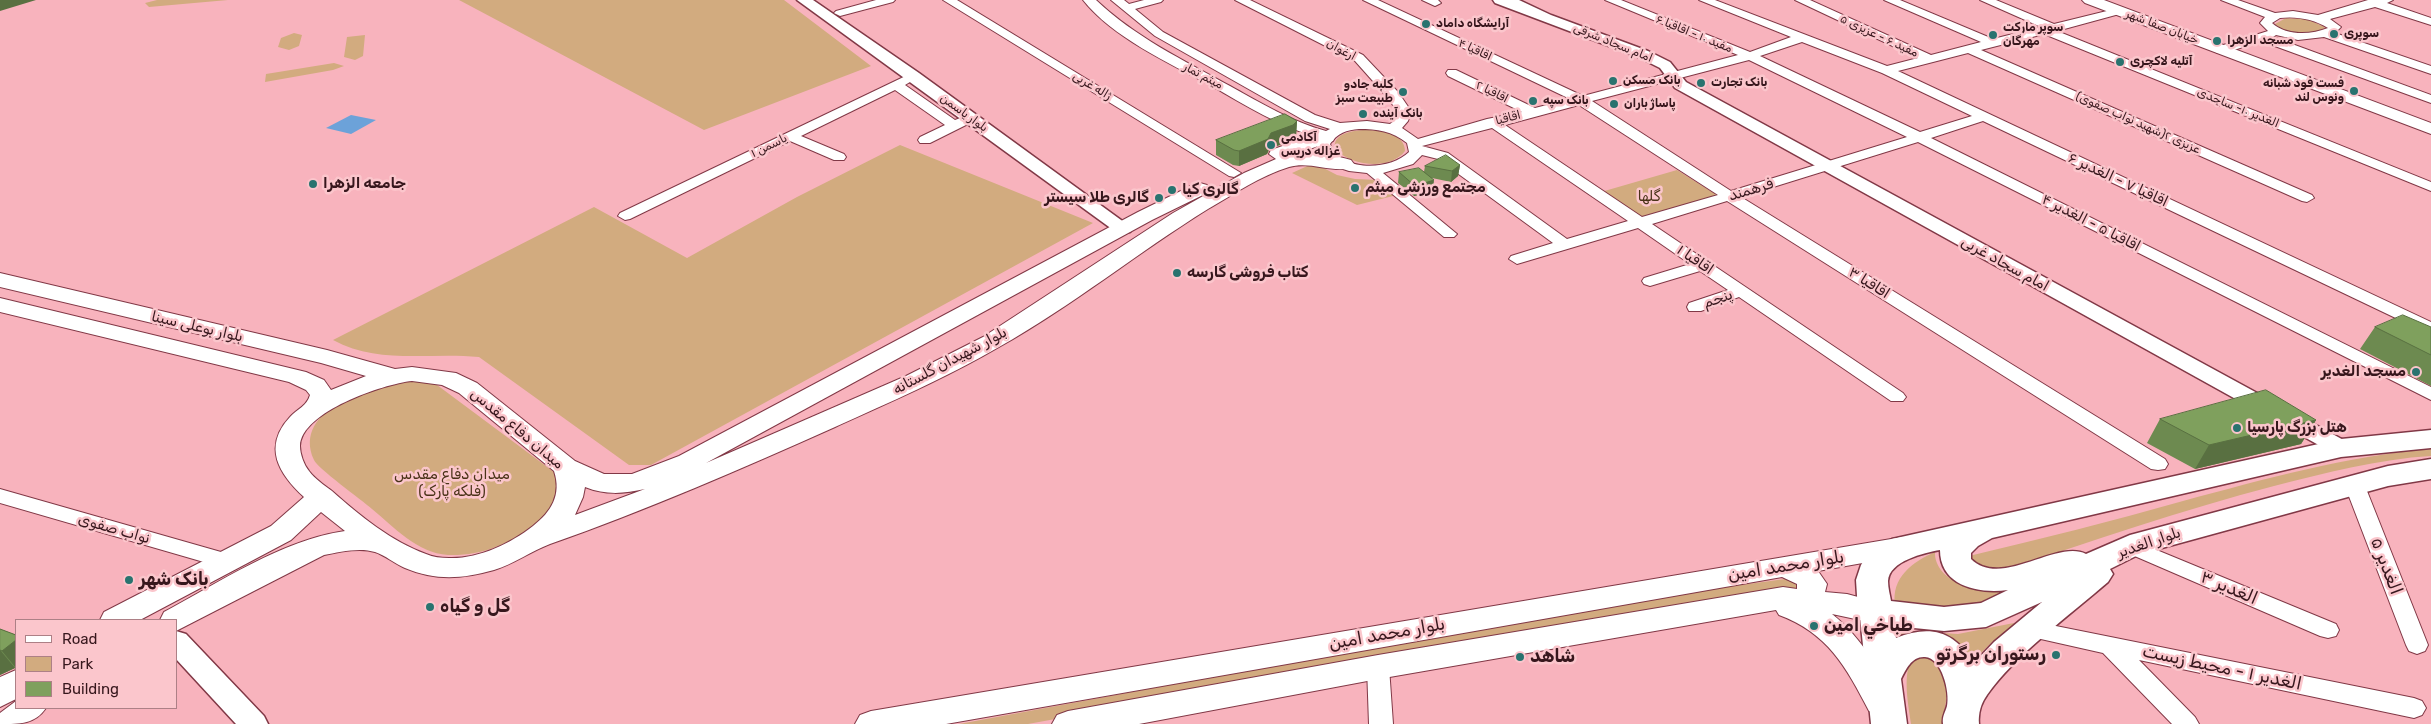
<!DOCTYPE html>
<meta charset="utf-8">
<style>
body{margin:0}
#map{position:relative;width:2431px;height:724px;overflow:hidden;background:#f8b3bd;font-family:Rubik,sans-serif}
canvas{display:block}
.legend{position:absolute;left:15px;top:619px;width:162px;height:90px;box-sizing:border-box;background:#fbc6cc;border:1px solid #ad8086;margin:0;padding:6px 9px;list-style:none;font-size:15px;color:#37171d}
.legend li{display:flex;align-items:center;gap:10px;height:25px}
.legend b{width:25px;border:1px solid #ad8086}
</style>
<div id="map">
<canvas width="2431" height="724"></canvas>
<ul class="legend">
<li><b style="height:6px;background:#fff"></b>Road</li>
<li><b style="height:14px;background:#d2ab7f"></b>Park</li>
<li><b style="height:14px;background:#7fa05d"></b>Building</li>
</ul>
</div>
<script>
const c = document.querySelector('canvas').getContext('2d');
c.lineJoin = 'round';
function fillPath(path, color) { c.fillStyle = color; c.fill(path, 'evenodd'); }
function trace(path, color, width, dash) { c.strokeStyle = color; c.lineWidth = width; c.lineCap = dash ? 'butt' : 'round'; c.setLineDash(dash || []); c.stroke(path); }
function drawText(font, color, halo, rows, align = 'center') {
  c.font = font + ' Rubik,Cairo,sans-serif'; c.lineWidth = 5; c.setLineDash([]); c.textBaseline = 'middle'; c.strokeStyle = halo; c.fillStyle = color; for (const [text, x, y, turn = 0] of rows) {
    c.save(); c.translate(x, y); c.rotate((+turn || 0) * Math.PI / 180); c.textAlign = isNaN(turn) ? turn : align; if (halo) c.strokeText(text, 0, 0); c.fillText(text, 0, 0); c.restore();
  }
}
fillPath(new Path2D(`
 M157 0H228L149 7 145 3Z
 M459 0H784L871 66 704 130Z
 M2286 18 2307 19 2325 27C2318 39 2283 34 2275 24Z
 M294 33 302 35 299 46 289 50 278 47 281 38Z
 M365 35 363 56 355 60 344 57 347 37Z
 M334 63 344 66 333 70 265 82 266 74Z
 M1363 130C1377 130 1405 132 1405 151 1390 171 1351 166 1335 149 1332 134 1351 131 1363 130Z
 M900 145 1093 223 651 465H629L479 357C429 352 379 365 333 340L594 207 687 258 797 197Z
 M1314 163 1337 175 1355 179 1378 180 1397 195 1357 205 1292 173Z
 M1677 170 1717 195 1640 217 1601 192Z
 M410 380 433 382 554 472C556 477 559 482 559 487 559 502 545 519 533 527 505 545 482 556 448 555 417 553 394 527 372 509 362 500 317 468 314 460 291 408 374 385 410 380Z
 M2431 449V456C2378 459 2326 473 2274 486 2182 510 2092 541 2002 571L1968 566 1969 556C2041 539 2112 521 2183 501 2265 479 2346 456 2431 449Z
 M1935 552C1934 566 1947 580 1961 583 1971 586 2015 581 2028 581L1987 601 1953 609 1895 605C1891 578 1912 562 1935 552Z
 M1785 579 1792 581 1796 585V590L1733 595 1028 724H959L1256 669 1726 587Z
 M2019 622 1992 642 1969 665 1897 650 1895 630 1958 634Z
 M1913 654 1935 656 1950 679 1942 724H1911C1908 701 1902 676 1913 654Z`), '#d2ab7f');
fillPath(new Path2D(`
 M351 115 376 120 351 134 326 128Z`), '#6ca2d9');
const minor = new Path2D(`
 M876 0H895L893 2 840 16 834 13 836 11Z
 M943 0H957L1241 173 1234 177 1229 176Z
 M1083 0H1096C1135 37 1183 60 1230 86 1261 103 1292 122 1326 131L1330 129 1305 121 1155 36 1111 0H1124L1129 4 1144 0H1163L1161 2 1135 9 1163 32 1315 115 1340 123 1367 121 1390 124 1395 120 1397 111 1388 98 1355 61 1235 0H1250L1363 55 1398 92 1411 111 1408 121 1402 128 1418 139 1487 119 1522 112 1448 76 1446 73 1448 70H1456L1535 108 1570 99 1363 0H1378L1583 96 1738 55 1605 0H1621L1750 52 1791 37 1699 0H1715L1887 66 1918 58 1795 0H1810L1931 55 1981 42 1884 0H1900L1993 39 2041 27 1980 0H1996L2054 24 2119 8 2123 9V13L2057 31 2431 182V191L2044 34 1981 50 2312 195 2314 198 2307 202 2302 201 1968 53 1898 71 2431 322V333L2425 332 1983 121 1931 138 2431 387V400L1918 142 1741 197 2165 459 2168 464 2165 469 2158 470 2151 469 1727 201 1652 224 1903 393 1906 397 1903 401H1891L1739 297 1701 311H1689L1687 307 1689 303 1728 290 1700 271 1650 286 1644 284 1642 281 1644 278 1690 264 1638 228 1517 264 1509 259 1511 256 1553 243 1438 159 1422 155 1413 164 1383 173 1457 234 1454 237H1444L1367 173 1349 171 1331 165 1322 157 1316 144 1320 138C1280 127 1245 105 1210 85 1169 63 1112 37 1083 0ZM1802 42 1882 73 1972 116 1920 132 1760 56ZM1749 60 1907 137 1731 191 1592 101ZM1579 105 1718 195 1642 217 1505 125ZM1492 128 1628 221 1567 239 1448 153 1422 146ZM1359 129C1377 129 1392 131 1407 143L1409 152C1390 171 1340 172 1330 144 1337 133 1347 130 1359 129Z
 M1422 0H1438L1441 3 1435 6Z
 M2221 0H2238L2275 13 2293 11 2318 15 2368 0H2393L2387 3 2431 18V25L2375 7 2330 19 2341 27 2335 33 2431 66V74L2324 37 2298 40 2276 35 2273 37 2431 95V103L2261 41 2225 53H2217L2215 50 2217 47 2268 31 2260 23 2265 17ZM2280 18C2296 16 2314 19 2328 28 2311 35 2286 36 2272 23Z
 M914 72 918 73 920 76 905 85 955 120 963 117 968 118 970 121 968 124 930 143H920L918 140 920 137 945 125 895 90 801 136 844 154 846 157 844 160H834L790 141 630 219 625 220 618 216 620 213Z
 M2355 479 2362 481 2365 486 2428 645 2425 651 2417 654 2409 651 2406 645 2345 486 2348 481Z
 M0 489 235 556 238 561 235 566 228 569 0 503Z
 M2130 539 2336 624 2339 630 2336 636 2328 638 2320 636 2123 551 2120 546 2123 541Z
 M2031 621 2414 698 2422 701 2426 708 2422 715 2414 718 2139 660 2195 717 2199 724H2172L2103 653 2023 635 2020 629 2023 623Z
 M1378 658 1386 661 1389 667 1393 724H1369L1367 667 1370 661Z`);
const tertiary = new Path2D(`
 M797 0H813L919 73 1132 228 1130 232H1116Z
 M1493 0H1519L1551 15 1648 51 1670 62 1686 82 2349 443 2353 448 2349 453 2341 456 2333 453 1675 88 1660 68 1638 57 1495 3Z
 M176 631 186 634 264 716 268 724H236L176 659Z`);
const secondary = new Path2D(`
 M2082 0H2104L2431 123V134L2085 3Z
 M1326 131 1333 133 1335 137 1333 141 1295 154C1313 152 1333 155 1351 160L1354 164 1351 168C1331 173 1310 161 1289 167 1260 176 1234 194 1208 209 1137 253 1072 306 999 347 946 378 890 402 835 427 741 469 647 510 550 544 531 551 514 564 494 570 462 579 436 581 405 568 395 564 385 555 375 552 360 547 339 552 324 555L176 631V620H160L164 612C220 582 282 540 345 531L321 512 291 540 140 620H100L104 612 271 526 304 497C279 474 262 447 290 417 297 409 307 406 310 395L306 390 289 382 0 312V298L306 372 324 380 331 390 366 376 321 363 0 287V273L327 350 395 369 412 367 456 373 477 383 575 461 604 474H632L679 456 1138 212 1193 185 1200 183 1207 185 1210 189 1207 193 1152 220 706 463 906 376 983 337 1173 213 1244 173 1276 159 1269 154 1271 150ZM412 381 442 385 459 393 554 471C562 495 551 512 533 526 510 544 478 559 449 558 441 558 433 557 426 554 391 541 360 516 332 491 324 485 315 479 309 471 304 465 300 454 300 446 301 412 383 384 412 381ZM585 487C605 495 623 494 645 489L575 515 583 497Z
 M1903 537 1913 540 1917 547 1913 554 1818 571 1827 584 1825 592 1847 594 1884 604 1889 612 1884 620 1874 623 1832 614C1862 638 1879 669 1896 702L1891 711 1880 715 1869 711C1846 667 1828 633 1779 615L1776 610 1378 679 1139 724H1052L1057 715 1068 711 1378 655 1783 587 1797 589V584L1782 577 946 724H855L860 715 871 711Z
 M16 670V699L0 707V677Z
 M16 701V708H46C35 724 21 724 0 724V713Z`);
const primary = new Path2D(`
 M2431 430V448L2341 457 1992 538 1978 546 1971 553V559C2001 589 2057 539 2086 554L2130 535 2388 466 2431 459V479L2388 486 2140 554 2110 569 2113 574 2108 582C2071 614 2014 656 1987 695 1981 703 1978 714 1979 724H1943C1942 716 1945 713 1947 706 1950 692 1942 658 1925 657 1912 656 1906 669 1901 679L1907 724H1871L1860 616 1858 612 1856 580 1861 565 1866 557 1892 539 2341 439ZM1940 550C1940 586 1978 594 2008 590L1981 603 1944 607 1891 601C1890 595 1888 588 1888 581 1889 561 1924 553 1940 550ZM2042 602 1994 642 1973 664C1956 631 1930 624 1896 638L1894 626 1944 631 1986 627Z`);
trace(minor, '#813846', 2);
trace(tertiary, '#813846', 3);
trace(secondary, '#813846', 2);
trace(primary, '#813846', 3);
fillPath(minor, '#fff');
fillPath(tertiary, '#fff');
fillPath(secondary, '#fff');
fillPath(primary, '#fff');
fillPath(new Path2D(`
 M1297 121 1296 136 1293 141 1270 148 1267 154 1239 166 1233 165 1216 155V140Z
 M1460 165 1458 176 1451 182 1432 178 1433 191 1414 196 1398 183 1399 172H1424L1425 166Z
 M2375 327H2431V386L2360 349Z
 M2160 419 2316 420 2301 444 2195 469 2147 443Z
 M0 629 16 635V669L15 668 0 675Z`), '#6d8a50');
fillPath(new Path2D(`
 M0 0H36L0 11Z
 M1297 121 1296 136 1293 141 1270 148 1267 154 1239 166V151L1271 133Z
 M1460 165 1458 176 1451 182 1452 171Z
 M1434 180 1433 191 1414 196 1415 186Z
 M2316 420 2301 444 2195 469 2209 445Z
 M16 640V668L2 651Z
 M0 650 15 668 0 675Z`), '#597041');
const building = new Path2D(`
 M1285 114 1297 121 1293 125 1271 133 1268 139 1239 151 1234 150 1216 140Z
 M1446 155 1460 165 1452 171 1425 166Z
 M1419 168 1434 180 1415 186 1399 172Z
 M2403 315 2431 327V355L2375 327Z
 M2266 390 2316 420 2209 445 2160 419Z
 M0 629 16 635V640L2 651 0 650Z`);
fillPath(building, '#7fa05d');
trace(building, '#597041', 1);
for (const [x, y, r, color] of [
 [1426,24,5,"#29736f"],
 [2334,34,5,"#29736f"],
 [1993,35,5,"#29736f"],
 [2217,41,5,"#29736f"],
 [2120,62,5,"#29736f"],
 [1613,81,5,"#29736f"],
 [1701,83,5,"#29736f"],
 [2354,91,5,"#29736f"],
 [1403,92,5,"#29736f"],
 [1533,101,5,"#29736f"],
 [1614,104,5,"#29736f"],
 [1363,114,5,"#29736f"],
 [1271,145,5,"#29736f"],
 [313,184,5,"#29736f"],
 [1355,188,5,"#29736f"],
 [1172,190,5,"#29736f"],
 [1159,198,5,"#29736f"],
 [1177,273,5,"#29736f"],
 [2416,372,5,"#29736f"],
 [2237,428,5,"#29736f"],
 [129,580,5,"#29736f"],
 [430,607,5,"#29736f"],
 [1814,626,5,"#29736f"],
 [2056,655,5,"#29736f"],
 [1520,657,5,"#29736f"]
]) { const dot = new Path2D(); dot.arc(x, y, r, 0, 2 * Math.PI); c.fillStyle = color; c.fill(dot); trace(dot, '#fbc6cc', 2); }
drawText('bold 12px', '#37171d', '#fbc6cc', [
 ["آرایشگاه داماد",1436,24],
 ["سوپر مارکت",2003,28],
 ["مهرگان",2003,42],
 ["سوپری",2344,34],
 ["مسجد الزهرا",2227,41],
 ["آتلیه لاکچری",2130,62],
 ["بانک مسکن",1623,81],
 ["بانک تجارت",1711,83],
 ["فست فود شبانه",2344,84,"right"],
 ["ونوس لند",2344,98,"right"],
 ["کلبه جادو",1393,85,"right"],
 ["طبیعت سبز",1393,99,"right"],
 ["بانک سپه",1543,101],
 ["پاساژ باران",1624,104],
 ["بانک آینده",1373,114],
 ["آکادمی",1281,138],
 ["غزاله دریس",1281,152]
], 'left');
drawText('12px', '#37171d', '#fbc6cc', [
 ["خیابان صفا شهر",2162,27,21],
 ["مفید ۱۰ - اقاقیا ۶",1694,34,22],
 ["مفید ۶ - عزیزی ۵",1879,36,25],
 ["امام سجاد شرقی",1613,43,22],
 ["ارغوان",1341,50,28],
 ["اقاقیا ۴",1475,50,25],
 ["میثم تمار",1203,76,28],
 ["ژاله غربی",1092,86,31],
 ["اقاقیا ۲",1492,92,26],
 ["الغدیر ۱۰- ساجدی",2238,108,22],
 ["بلوار یاسمن",964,113,36],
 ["اقاقیا",1508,118,-15],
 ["عزیزی ۲(شهید نواب صفوی)",2138,123,24],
 ["یاسمن ۱",769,146,-26]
]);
drawText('15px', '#37171d', '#fbc6cc', [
 ["اقاقیا ۷ - الغدیر ۶",2118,180,25],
 ["فرهمند",1751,190,-17],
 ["اقاقیا ۵ - الغدیر ۴",2091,223,27],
 ["اقاقیا ۱",1695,260,34],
 ["امام سجاد غربی",2005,264,29],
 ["اقاقیا ۳",1869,283,32],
 ["پنجم",1718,299,-19],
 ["بلوار بوعلی سینا",197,327,13],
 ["بلوار شهیدان گلستانه",950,361,-28],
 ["میدان دفاع مقدس",517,429,40],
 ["نواب صفوی",114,529,16],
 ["بلوار الغدیر",2149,543,-19]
]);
drawText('bold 15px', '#37171d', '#fbc6cc', [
 ["جامعه الزهرا",323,184],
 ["مجتمع ورزشی میثم",1365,188],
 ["گالری کیا",1182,190],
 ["گالری طلا سیستر",1149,198,"right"],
 ["کتاب فروشی گارسه",1187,273],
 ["مسجد الغدیر",2406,372,"right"],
 ["هتل بزرگ پارسیا",2247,428]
], 'left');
drawText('15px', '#4a3318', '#fbc6cc', [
 ["گلها",1649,197],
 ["میدان دفاع مقدس",452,475],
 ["(فلکه پارک)",452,492]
]);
drawText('18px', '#37171d', '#fbc6cc', [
 ["بلوار محمد امین",1786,566,-9],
 ["الغدیر ۵",2386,566,69],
 ["الغدیر ۳",2229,588,23],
 ["بلوار محمد امین",1387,634,-10],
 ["الغدیر ۱ - محیط زیست",2222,668,12]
]);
drawText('bold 18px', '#37171d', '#fbc6cc', [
 ["بانک شهر",139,580],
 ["گل و گیاه",440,607],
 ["طباخي امين",1824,626],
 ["رستوران برگرتو",2046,655,"right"],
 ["شاهد",1530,657]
], 'left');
</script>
